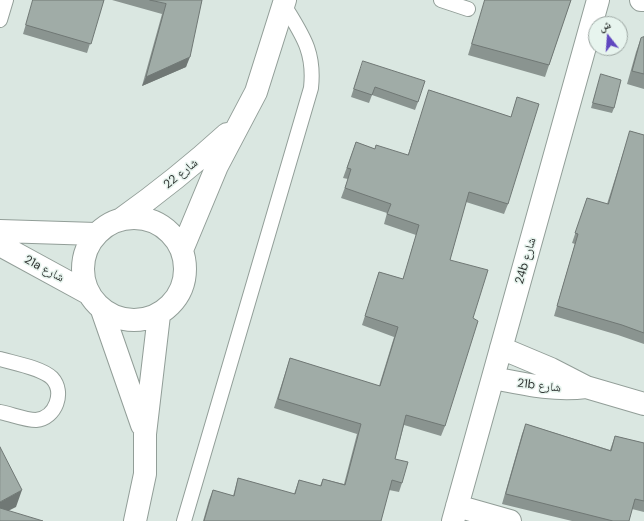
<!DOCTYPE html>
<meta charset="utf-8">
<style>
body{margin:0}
#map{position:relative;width:644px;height:521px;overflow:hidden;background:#dae7e1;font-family:"DM Sans","Noto Naskh Arabic",sans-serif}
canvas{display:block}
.north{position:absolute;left:588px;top:16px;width:40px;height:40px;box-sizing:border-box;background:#e7f4ee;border:1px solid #9da7a3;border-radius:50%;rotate:343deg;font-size:11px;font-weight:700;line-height:16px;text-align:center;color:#2f3432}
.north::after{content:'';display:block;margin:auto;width:14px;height:18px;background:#6047c0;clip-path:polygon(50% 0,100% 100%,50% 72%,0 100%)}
</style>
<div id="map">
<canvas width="644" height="521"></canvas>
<div class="north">ش</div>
</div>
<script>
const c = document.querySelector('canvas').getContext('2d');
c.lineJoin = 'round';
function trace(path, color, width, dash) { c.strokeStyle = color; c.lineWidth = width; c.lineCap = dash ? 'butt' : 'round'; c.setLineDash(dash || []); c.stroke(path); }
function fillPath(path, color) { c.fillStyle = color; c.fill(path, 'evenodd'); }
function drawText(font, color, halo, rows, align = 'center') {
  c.font = font + ' "DM Sans","Noto Naskh Arabic",sans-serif'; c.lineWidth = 3; c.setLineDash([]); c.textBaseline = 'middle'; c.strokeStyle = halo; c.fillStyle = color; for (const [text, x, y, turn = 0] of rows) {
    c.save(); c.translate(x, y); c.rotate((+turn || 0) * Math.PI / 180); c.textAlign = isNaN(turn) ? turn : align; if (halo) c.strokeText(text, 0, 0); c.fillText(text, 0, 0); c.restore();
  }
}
const lane = new Path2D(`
 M441 0 468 9
 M0 20 6 0
 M0 359C14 363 42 368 52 378 65 392 56 418 36 420 25 420 11 414 0 412
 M184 521 311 88C315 51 302 35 284 5`);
const street = new Path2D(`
 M641 0H644
 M83 269a51 51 0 1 1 102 0a51 51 0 1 1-102 0Z
 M120 220C158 193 193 165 227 134
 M0 231 96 234
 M0 245 88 293
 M182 250 217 166 256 92 285 0
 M102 310 142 425
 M501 348 551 369 586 387 644 404
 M493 378C524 384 554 391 586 387
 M457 506 510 521
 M135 521 145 474V434L159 315
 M453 521 598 0`);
trace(lane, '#929e98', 16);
trace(street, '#929e98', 24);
trace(lane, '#fff', 14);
trace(street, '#fff', 22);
fillPath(new Path2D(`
 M33 0H104L87 53 23 34Z
 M112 0H202L186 67 142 86 162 14Z
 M485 0H571L545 77 468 55Z
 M644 37V89L627 84 636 52 641 38Z
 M360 69 418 102 415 110 372 95 369 103 351 97Z
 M601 74 614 108 612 113 591 108Z
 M429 90 511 117 517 97 508 204 504 214 466 202 450 260 473 318 445 426 441 436 404 425 395 459 402 483 399 492 389 490 381 521H203L209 500 213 490 233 496 238 478 294 494 299 480 320 486 323 479 344 484 357 434 274 408 290 358 379 386 394 337 362 325 379 272 403 279 416 235 384 224 387 213 341 198 348 179 343 178 356 142 375 149 408 155Z
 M630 131 644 135V344L618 335 554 316 575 244 572 243 587 198 607 204Z
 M526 424 610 450 615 436 644 443V512L632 509 629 521H572L502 504 522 434Z`), '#8a9490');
fillPath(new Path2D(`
 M190 57 186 67 142 86 146 77Z
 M22 490 16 507 0 515V502Z`), '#707875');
const building = new Path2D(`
 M33 0H104L91 44 26 25Z
 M150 0H202L190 57 146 77 166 4Z
 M485 0H571L549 65 472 44Z
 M644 37V74L632 71 641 38Z
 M363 61 425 81 418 102 375 87 372 95 354 89Z
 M601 74 621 80 614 108 593 103Z
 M429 90 511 117 517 97 539 104 508 204 469 192 450 260 488 270 473 318 478 321 445 426 406 415 395 459 408 462 402 483 392 480 381 521H204L213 490 234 496 238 478 295 494 299 480 321 486 323 479 345 485 361 424 278 399 290 358 380 386 398 327 365 316 379 272 403 279 419 225 387 214 391 204 345 188 351 169 347 168 356 142 375 149 376 145 408 155Z
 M630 131 644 135V333L622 325 557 306 578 234 575 233 587 198 608 204Z
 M526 424 611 451 615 436 644 443V501L635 499 629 521H613L506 494Z
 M0 447 22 490 0 502Z
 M0 508 43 521H0Z`);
fillPath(building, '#a0aca7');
trace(building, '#707875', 1);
drawText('12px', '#2f3432', '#e7f4ee', [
 ["شارع 22",181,174,-39],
 ["24b شارع",526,261,-74],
 ["21a شارع",44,269,28],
 ["21b شارع",539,386,7]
]);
</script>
